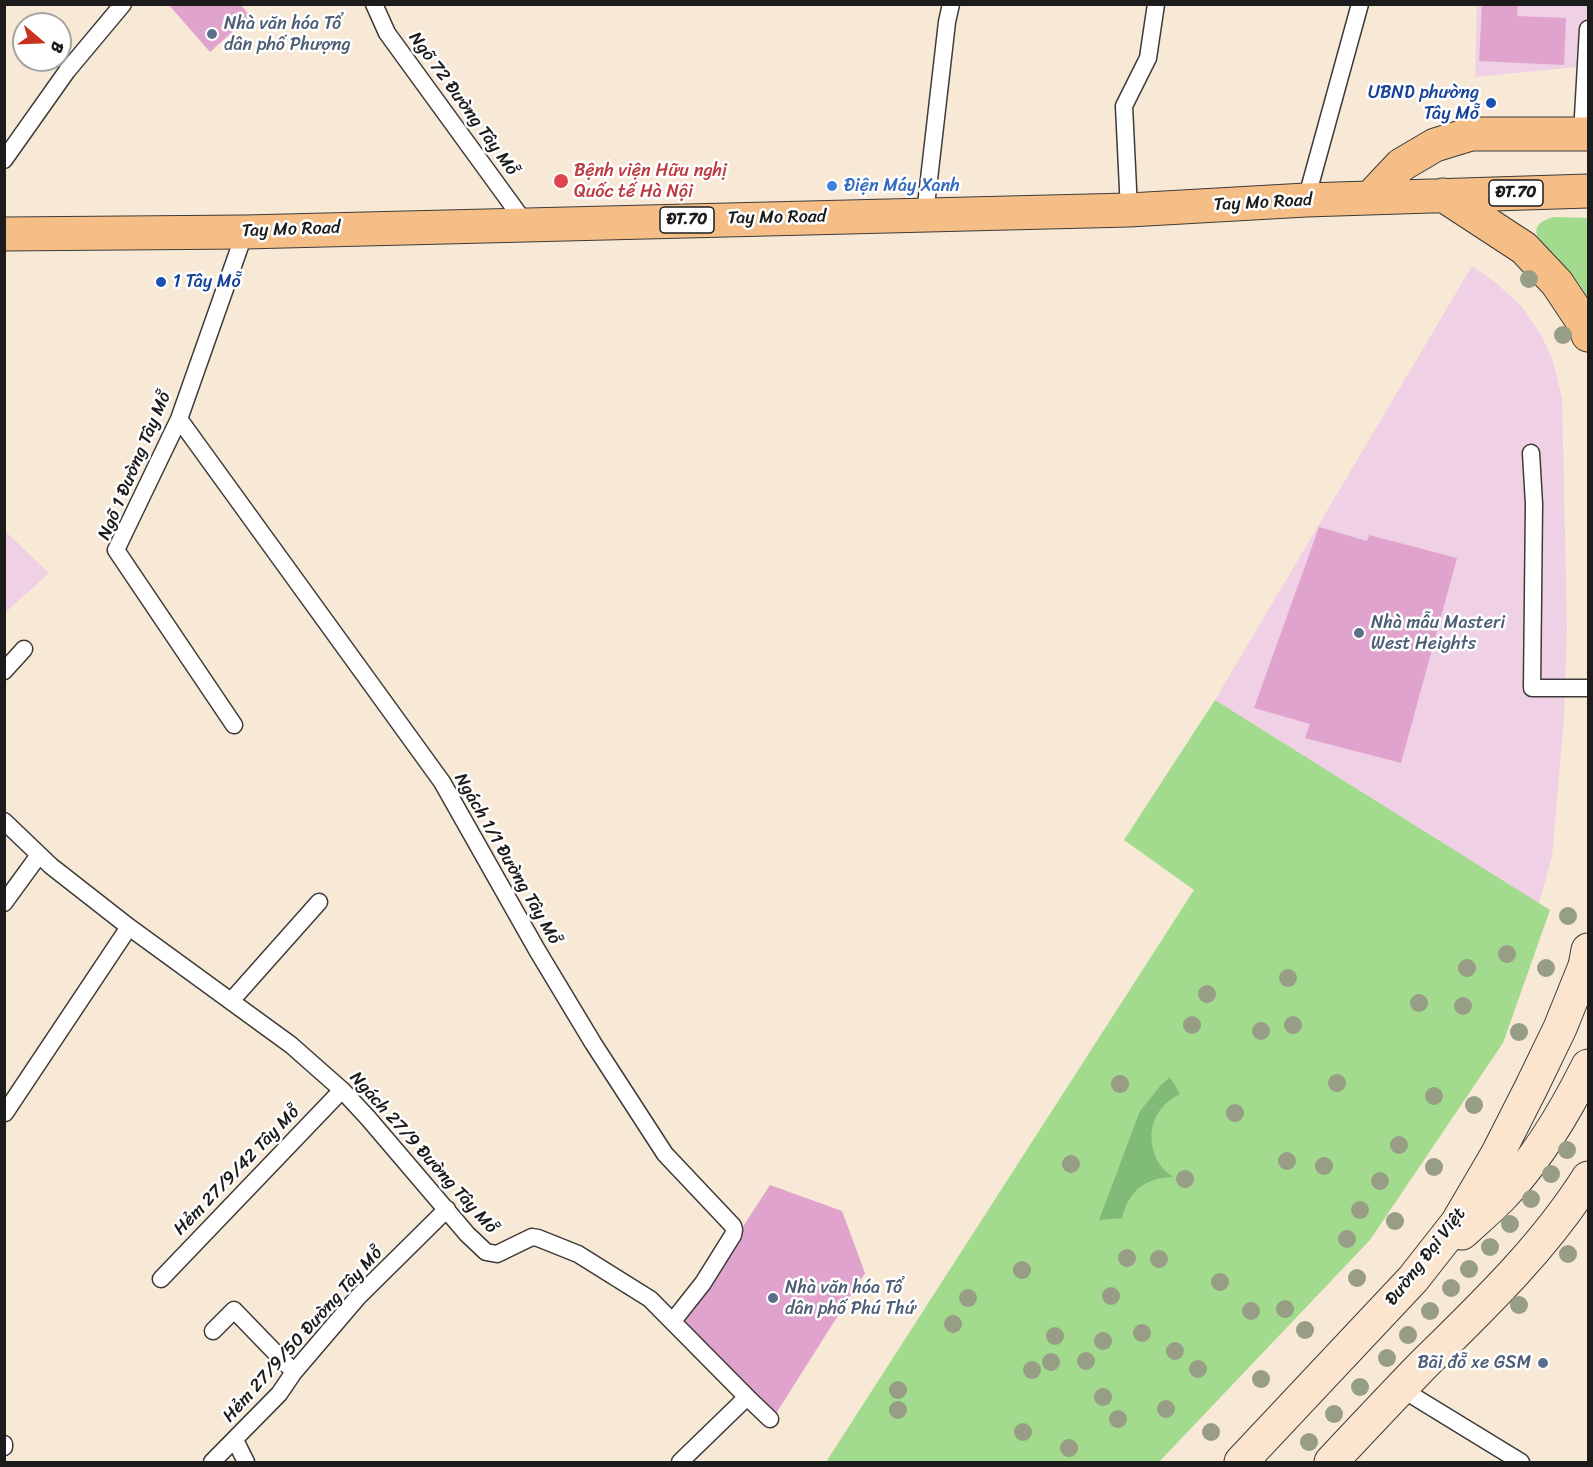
<!DOCTYPE html>
<meta charset="utf-8">
<style>
body{margin:0}
#map{position:relative;width:1593px;height:1467px;overflow:hidden;background:#f7e9d6;font-family:Sriracha,sans-serif}
canvas{display:block}
.frame{position:absolute;inset:0;border:6px solid #1c1c1c;pointer-events:none}
.north{position:absolute;left:12px;top:12px;width:60px;height:60px;box-sizing:border-box;background:#fff;border:2px solid #a4a4a4;border-radius:50%;rotate:109deg;font-size:16px;font-weight:700;line-height:24px;text-align:center;color:#1c1c1c}
.north::after{content:'';display:block;margin:auto;width:21px;height:27px;background:#c8321e;clip-path:polygon(50% 0,100% 100%,50% 72%,0 100%)}
</style>
<div id="map">
<canvas width="1593" height="1467"></canvas>
<div class="frame"></div>
<div class="north">B</div>
</div>
<script>
const c = document.querySelector('canvas').getContext('2d');
c.lineJoin = 'round';
function fillPath(path, color) { c.fillStyle = color; c.fill(path, 'evenodd'); }
function trace(path, color, width, dash) { c.strokeStyle = color; c.lineWidth = width; c.lineCap = dash ? 'butt' : 'round'; c.setLineDash(dash || []); c.stroke(path); }
function drawText(font, color, halo, rows, align = 'center') {
  c.font = font + ' Sriracha,sans-serif'; c.lineWidth = 5; c.setLineDash([]); c.textBaseline = 'middle'; c.strokeStyle = halo; c.fillStyle = color; for (const [text, x, y, turn = 0] of rows) {
    c.save(); c.translate(x, y); c.rotate((+turn || 0) * Math.PI / 180); c.textAlign = isNaN(turn) ? turn : align; if (halo) c.strokeText(text, 0, 0); c.fillText(text, 0, 0); c.restore();
  }
}
fillPath(new Path2D(`
 M1477 5H1588V66L1475 77Z
 M1472 266 1495 282 1522 307 1540 333 1552 358 1562 398 1567 626 1564 718 1552 856 1539 904 1215 700Z
 M4 530 49 573 5 613H4Z`), '#f0d0e5');
fillPath(new Path2D(`
 M1555 217 1588 218V298C1582 287 1574 276 1565 267 1557 257 1540 247 1537 235 1534 223 1546 219 1555 217Z
 M1215 700 1550 910 1503 1043 1370 1240 1159 1462H826L1194 890 1124 840Z`), '#a2db8d');
fillPath(new Path2D(`
 M1170 1077 1180 1094C1171 1099 1164 1104 1158 1113 1145 1134 1152 1164 1173 1177 1144 1178 1129 1191 1122 1218L1099 1220 1140 1111 1161 1085Z`), '#81bb78');
fillPath(new Path2D(`
 M168 4H240L250 16 210 52Z
 M1482 4H1518L1517 16 1566 18 1564 65 1479 61Z
 M1319 527 1367 541 1369 535 1457 558 1401 763 1305 738 1310 724 1254 708Z
 M770 1185 842 1211 865 1273 775 1415 680 1323Z`), '#e0a3cd');
const lane = new Path2D(`
 M374 4 387 33 526 224
 M1582 134 1588 29
 M4 160 67 71 123 4
 M1306 200 1360 4
 M1129 210 1124 106 1148 58 1156 4
 M925 214 947 22 951 4
 M179 419 442 782 537 950 593 1043 665 1154 733 1226 734 1230 733 1235 703 1283 673 1321
 M1531 453 1534 504 1532 688H1588
 M4 671 24 649
 M234 725 116 550 179 419 245 232
 M4 821 51 866 129 927 291 1045 342 1090 368 1118 467 1234 486 1252 497 1254 532 1237 538 1238 578 1254 650 1299 747 1397 680 1462
 M4 903 39 855
 M231 1001 319 902
 M5 1113 129 927
 M161 1279 342 1090
 M213 1331 234 1310 294 1372
 M1400 1388 1521 1462
 M747 1397 770 1419
 M235 1440 246 1462
 M4 1444V1447
 M212 1462 279 1394 294 1372 358 1297 447 1209`);
const secondary = new Path2D(`
 M1462 1233C1475 1221 1488 1210 1500 1198 1537 1160 1565 1112 1588 1066
 M1241 1462 1413 1279 1457 1223 1498 1153 1531 1088 1560 1028 1585 966 1588 950
 M1331 1462C1361 1430 1391 1398 1422 1366 1482 1307 1543 1249 1588 1178`);
const primary = new Path2D(`
 M1443 195 1524 248 1557 283 1585 325 1588 335
 M1370 198 1401 165 1435 145 1471 134H1588
 M4 234 245 232 1129 210 1306 200 1588 191`);
trace(lane, '#3d3b38', 19);
trace(secondary, '#3d3b38', 35);
trace(primary, '#3d3b38', 35);
trace(lane, '#fff', 16);
trace(secondary, '#fbe5cf', 33);
trace(primary, '#f5be86', 33);
c.fillStyle = '#989d86';
for (const [x, y] of [
 [1529,279],
 [1563,335],
 [1568,916],
 [1507,954],
 [1467,968],
 [1546,968],
 [1288,978],
 [1207,994],
 [1419,1003],
 [1463,1006],
 [1192,1025],
 [1293,1025],
 [1261,1031],
 [1519,1032],
 [1337,1083],
 [1120,1084],
 [1434,1096],
 [1474,1105],
 [1235,1113],
 [1399,1145],
 [1567,1150],
 [1287,1161],
 [1071,1164],
 [1324,1166],
 [1434,1167],
 [1551,1174],
 [1185,1179],
 [1380,1181],
 [1531,1199],
 [1360,1210],
 [1395,1221],
 [1510,1224],
 [1347,1239],
 [1490,1247],
 [1568,1254],
 [1127,1258],
 [1159,1259],
 [1469,1269],
 [1022,1270],
 [1357,1278],
 [1220,1282],
 [1451,1288],
 [1111,1296],
 [968,1298],
 [1519,1305],
 [1285,1309],
 [1251,1311],
 [1430,1311],
 [953,1324],
 [1305,1330],
 [1142,1333],
 [1408,1335],
 [1055,1336],
 [1103,1341],
 [1175,1351],
 [1387,1358],
 [1086,1361],
 [1051,1362],
 [1198,1369],
 [1032,1370],
 [1261,1379],
 [1360,1387],
 [898,1390],
 [1103,1397],
 [1166,1409],
 [898,1410],
 [1334,1414],
 [1118,1419],
 [1023,1432],
 [1211,1432],
 [1309,1442],
 [1069,1448]
]) { c.beginPath(); c.arc(x, y, 9, 0, 2 * Math.PI); c.fill(); }
for (const [x, y, r, color] of [
 [212,34,6,"#5c6f8a"],
 [1491,103,6,"#1a4fb4"],
 [561,181,8,"#e0444e"],
 [832,186,6,"#3f7fe0"],
 [161,282,6,"#1a4fb4"],
 [1359,633,6,"#5c6f8a"],
 [773,1298,6,"#5c6f8a"],
 [1543,1363,6,"#5c6f8a"]
]) { const dot = new Path2D(); dot.arc(x, y, r, 0, 2 * Math.PI); c.fillStyle = color; c.fill(dot); trace(dot, '#fff', 2); }
for (const [x, y, w] of [
 [1516,193,54],
 [687,220,54]
]) { const box = new Path2D(); box.roundRect(x - w / 2, y - 13, w, 26, 4.5); c.fillStyle = '#fff'; c.fill(box); trace(box, '#1c1c1c', 1.5); }
drawText('bold 16px', '#1c1c1c', null, [
 ["ĐT.70",1516,193],
 ["ĐT.70",687,220]
]);
drawText('18px', '#4e5e75', '#fff', [
 ["Nhà văn hóa Tổ",224,24],
 ["dân phố Phượng",224,45],
 ["Nhà mẫu Masteri",1371,623],
 ["West Heights",1371,644],
 ["Nhà văn hóa Tổ",785,1288],
 ["dân phố Phú Thứ",785,1309],
 ["Bãi đỗ xe GSM",1531,1363,"right"]
], 'left');
drawText('18px', '#164399', '#fff', [
 ["UBND phường",1479,93],
 ["Tây Mỗ",1479,114],
 ["1 Tây Mỗ",173,282,"left"]
], 'right');
drawText('18px', '#1c1c1c', '#fff', [
 ["Ngõ 72 Đường Tây Mỗ",463,104,54],
 ["Tay Mo Road",1263,203,-3],
 ["Tay Mo Road",777,218,-1],
 ["Tay Mo Road",291,230,-2],
 ["Ngõ 1 Đường Tây Mỗ",135,466,-67],
 ["Ngách 1/1 Đường Tây Mỗ",507,859,60],
 ["Ngách 27/9 Đường Tây Mỗ",423,1153,48],
 ["Hẻm 27/9/42 Tây Mỗ",237,1171,-46],
 ["Đường Đại Việt",1426,1257,-52],
 ["Hẻm 27/9/50 Đường Tây Mỗ",303,1335,-48]
]);
drawText('18px', '#be3a42', '#fff', [
 ["Bệnh viện Hữu nghị",574,171],
 ["Quốc tế Hà Nội",574,192]
], 'left');
drawText('18px', '#366cbe', '#fff', [
 ["Điện Máy Xanh",844,186]
], 'left');
</script>
